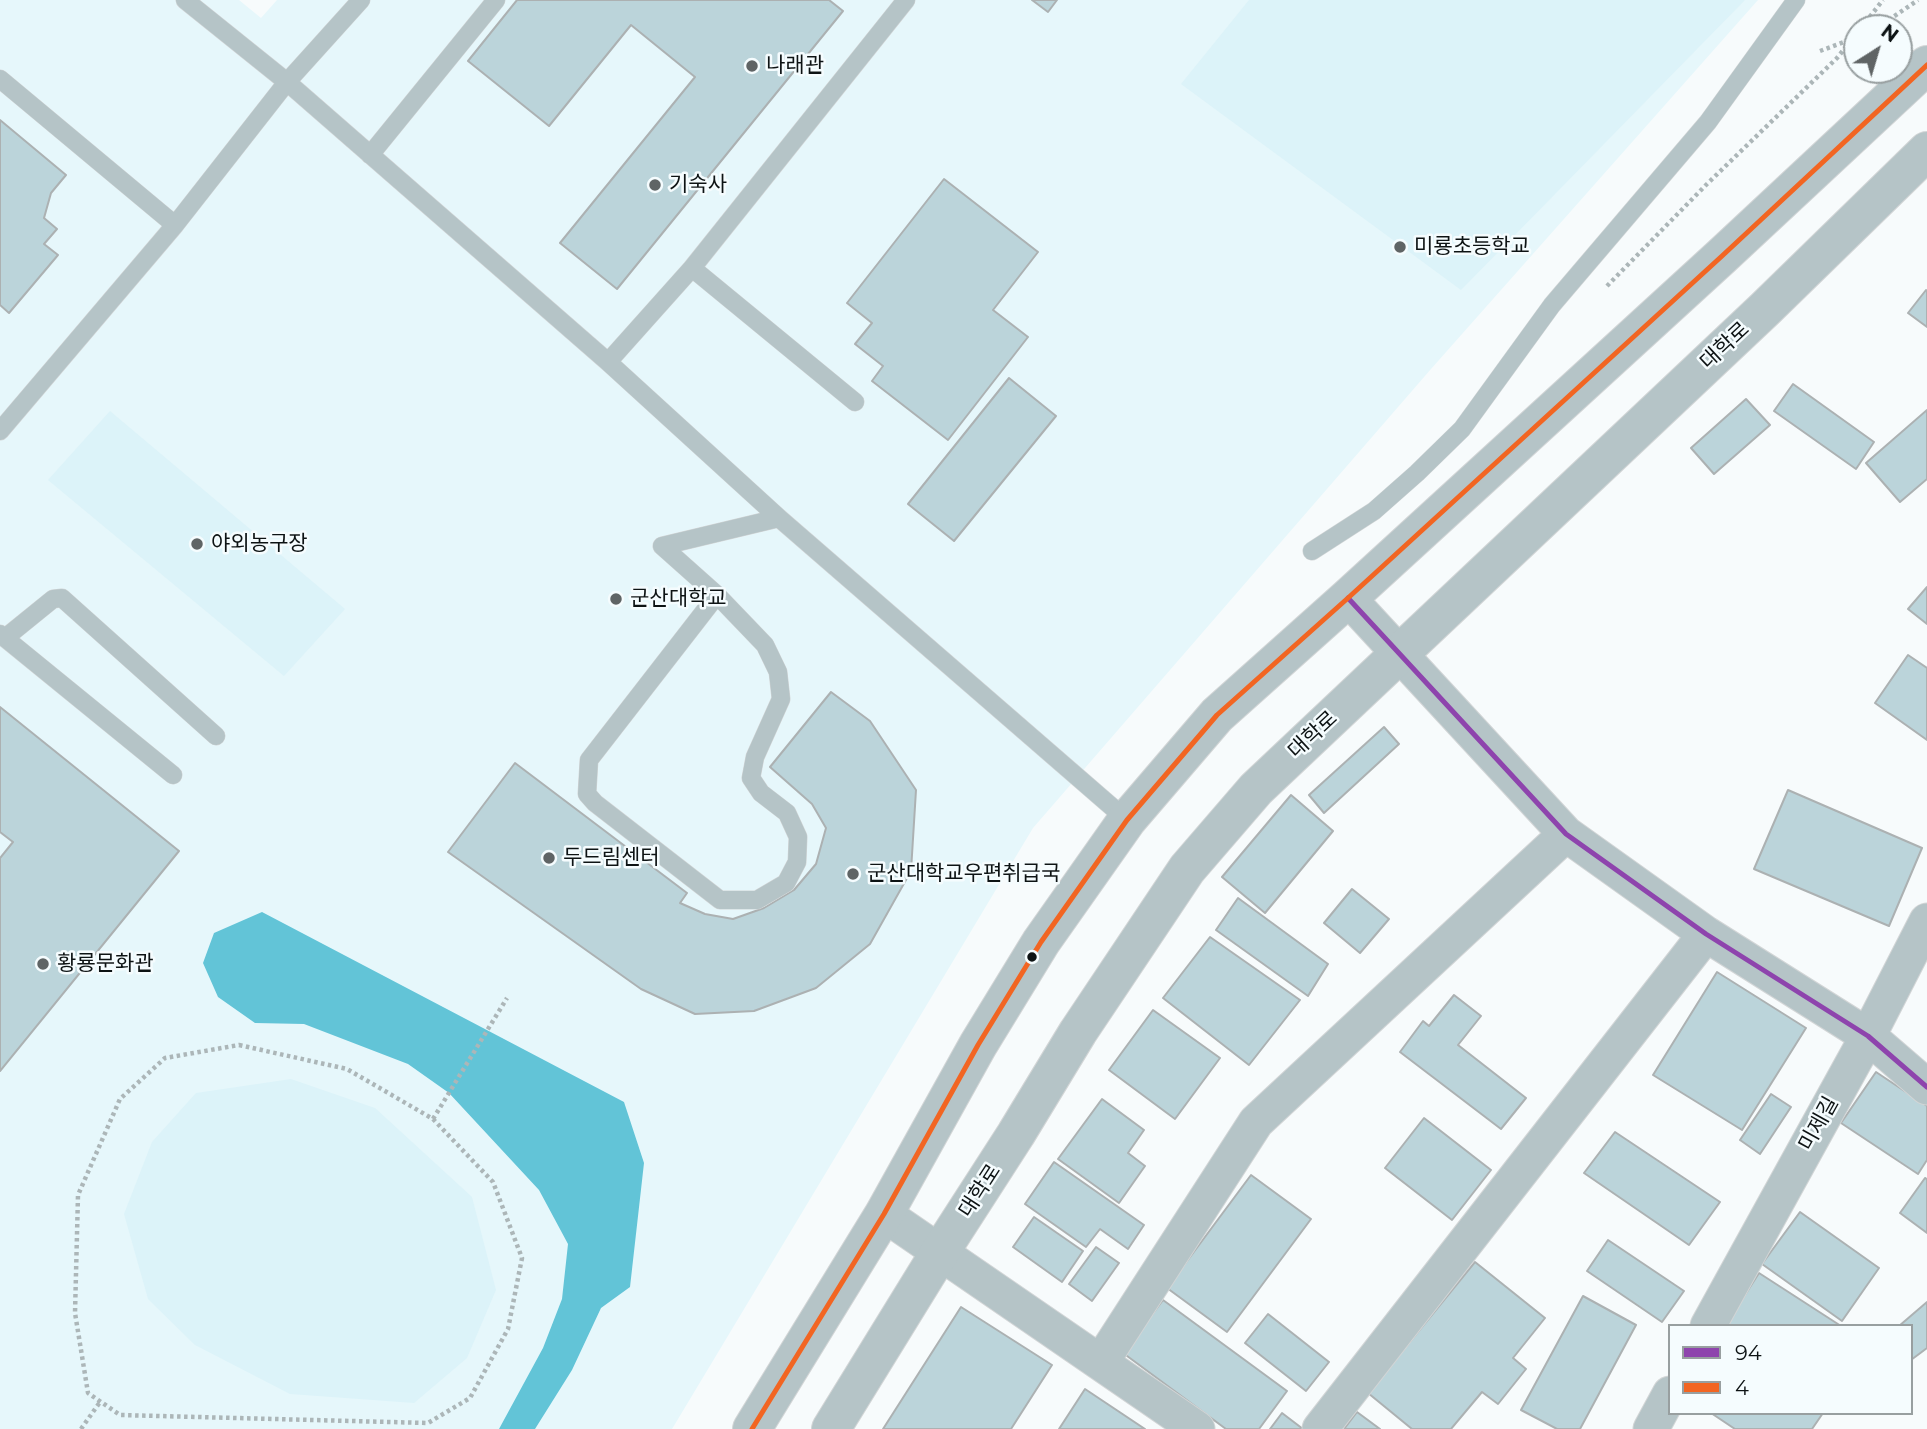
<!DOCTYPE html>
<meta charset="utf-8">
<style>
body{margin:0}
#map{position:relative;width:1927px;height:1429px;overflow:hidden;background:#f7fbfc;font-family:Montserrat,sans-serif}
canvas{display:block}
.legend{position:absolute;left:1668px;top:1324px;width:245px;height:91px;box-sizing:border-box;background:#f5fcfe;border:2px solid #989fa0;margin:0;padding:9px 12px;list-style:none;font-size:21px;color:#0d1314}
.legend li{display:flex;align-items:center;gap:14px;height:35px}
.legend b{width:35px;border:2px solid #989fa0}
.north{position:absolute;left:1843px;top:14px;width:70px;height:70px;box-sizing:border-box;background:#f5fcfe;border:2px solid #989fa0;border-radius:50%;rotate:37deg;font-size:19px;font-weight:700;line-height:28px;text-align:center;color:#0d1314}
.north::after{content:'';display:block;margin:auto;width:24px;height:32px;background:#5f6465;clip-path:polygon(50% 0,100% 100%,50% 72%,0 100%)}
</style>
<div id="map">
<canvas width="1927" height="1429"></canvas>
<ul class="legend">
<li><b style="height:9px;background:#8e44ad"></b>94</li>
<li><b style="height:9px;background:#f26522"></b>4</li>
</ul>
<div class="north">N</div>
</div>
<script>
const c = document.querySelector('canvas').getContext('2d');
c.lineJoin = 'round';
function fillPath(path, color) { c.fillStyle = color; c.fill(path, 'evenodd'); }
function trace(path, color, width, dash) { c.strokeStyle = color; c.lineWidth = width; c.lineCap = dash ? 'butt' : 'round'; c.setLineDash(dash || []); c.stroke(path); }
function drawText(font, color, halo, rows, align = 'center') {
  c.font = font + ' Montserrat,"Noto Sans KR",sans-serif'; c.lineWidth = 5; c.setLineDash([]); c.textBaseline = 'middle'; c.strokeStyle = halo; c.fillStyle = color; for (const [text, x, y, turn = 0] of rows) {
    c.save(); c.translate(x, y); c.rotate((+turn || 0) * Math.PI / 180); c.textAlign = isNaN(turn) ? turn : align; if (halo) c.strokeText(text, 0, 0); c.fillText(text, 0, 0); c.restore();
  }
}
fillPath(new Path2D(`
 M0 0H239L261 18 277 0H1758L1431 369 1033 828 672 1429H0Z`), '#e6f7fb');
fillPath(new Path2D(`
 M1249 0H1745L1461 290 1181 84Z
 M110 411 345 609 284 676 48 480Z
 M291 1079 375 1108 472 1197 496 1290 467 1358 414 1403 290 1394 195 1345 148 1299 124 1214 152 1142 196 1093Z`), '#dcf3f9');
fillPath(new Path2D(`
 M262 912 624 1102 644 1163 630 1287 601 1308 572 1370 535 1429H499L543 1348 562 1299 568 1244 539 1190 449 1093 408 1064 304 1024 255 1023 218 997 203 963 214 933Z`), '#62c4d7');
const building = new Path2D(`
 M517 0H829L843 11 617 289 560 243 695 77 631 25 549 126 468 61Z
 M1032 0H1057L1048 12Z
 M0 120 66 175 51 193 44 218 57 229 44 244 58 255 9 313 0 305Z
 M944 179 1038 252 993 310 1028 337 948 440 872 381 883 366 855 344 872 323 847 303Z
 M1926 290 1927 291V327L1908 313Z
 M1009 378 1056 416 954 541 908 504Z
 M1793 384 1874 442 1856 469 1774 411Z
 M1746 399 1770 425 1714 474 1691 448Z
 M1927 410V479L1900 502 1866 463Z
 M1927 587V624L1908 609Z
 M1908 655 1927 668V740L1875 703Z
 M831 692 870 721 916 790 911 871 870 944 816 988 754 1011 695 1014 641 989 448 852 515 763 687 893 680 903 705 914 733 919 764 908 794 890 816 864 826 828 812 804 770 767Z
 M0 707 179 851 0 1071V858L13 842 0 832Z
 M1384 727 1399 744 1324 813 1309 795Z
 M1788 790 1922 848 1889 926 1754 869Z
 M1291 795 1333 831 1265 913 1222 877Z
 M1352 889 1389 919 1360 953 1324 923Z
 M1238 898 1328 964 1308 996 1216 930Z
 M1210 937 1300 1000 1249 1065 1163 998Z
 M1717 972 1806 1028 1742 1130 1653 1075Z
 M1454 995 1481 1016 1458 1045 1526 1098 1501 1129 1400 1052 1423 1021 1429 1026Z
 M1153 1010 1220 1058 1175 1119 1109 1070Z
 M1876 1072 1927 1106V1160L1918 1174 1841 1123Z
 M1771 1094 1791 1107 1760 1154 1740 1140Z
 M1102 1099 1144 1130 1128 1153 1145 1166 1119 1203 1058 1159Z
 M1424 1118 1491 1170 1452 1220 1385 1168Z
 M1615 1132 1720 1202 1689 1245 1584 1173Z
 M1054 1162 1144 1225 1128 1249 1100 1229 1086 1247 1025 1204Z
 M1251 1175 1311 1219 1227 1332 1167 1288Z
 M1925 1178 1927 1179V1233L1900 1213Z
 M1800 1212 1879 1268 1842 1321 1762 1264Z
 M1034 1217 1083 1251 1062 1282 1013 1247Z
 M1608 1240 1684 1291 1662 1322 1587 1271Z
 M1096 1247 1119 1263 1092 1301 1069 1284Z
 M1475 1262 1545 1318 1513 1358 1526 1369 1498 1404 1482 1392 1451 1429H1412L1368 1393Z
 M1759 1273 1841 1326H1731L1727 1323Z
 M1583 1296 1636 1325 1580 1429H1557L1521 1410Z
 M1163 1300 1287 1391 1259 1429H1226L1123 1353Z
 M1927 1302V1348L1911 1360V1326H1899Z
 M961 1307 1052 1365 1011 1429H883Z
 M1268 1314 1329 1362 1306 1391 1245 1343Z
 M1085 1389 1145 1429H1059Z
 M1357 1412 1380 1429H1344Z
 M1282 1413 1303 1429H1270Z
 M1711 1413H1823L1812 1429H1735Z`);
fillPath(building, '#bbd4da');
trace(building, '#acb1b2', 2);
const service = new Path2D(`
 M185 0 287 82 608 362 779 518 1127 820
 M0 79 175 225
 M370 155 496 0
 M692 268 855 402
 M608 362 692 268 906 0
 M0 431 175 225 287 82 361 0
 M662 546 717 595 765 645 778 672 781 699 755 757 751 778 761 793 787 813 798 837 797 862 786 883 757 900H720L595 803 587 794 589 760 717 595
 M662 546 779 518
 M1312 551 1374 511 1417 473 1462 429 1552 305 1708 122 1796 0
 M0 634 173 775
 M5 638 53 599 62 598 216 736`);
const minor = new Path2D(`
 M1348 598 1566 834 1706 934 1868 1036 1927 1087
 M884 1214 1197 1429
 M1708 1326 1868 1036 1927 921
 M1101 1362 1256 1122 1566 834
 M1320 1429 1706 934
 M1651 1429 1670 1394`);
const tertiary = new Path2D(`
 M752 1429 884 1214 978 1045 1041 942 1127 820 1217 715 1348 598 1722 256 1927 65
 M831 1429 940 1252 1016 1134 1078 1032 1187 869 1256 789 1765 309 1927 151`);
trace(service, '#d2d5d6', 19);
trace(minor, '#d2d5d6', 37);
trace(tertiary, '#d2d5d6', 40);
trace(new Path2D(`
 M1861 28 1883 0
 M1877 28 1918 0
 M1607 286 1707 184 1837 58 1857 33
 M239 1045 347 1069 433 1119 493 1182 522 1258 508 1329 470 1398 428 1423 120 1415 88 1393 75 1313 78 1195 120 1099 165 1058Z
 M433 1119 507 998
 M81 1429 100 1402`), '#acb6b8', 4.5, [3.5, 3.5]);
trace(service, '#b5c4c7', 18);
trace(minor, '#b5c4c7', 35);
trace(tertiary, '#b5c4c7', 38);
trace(new Path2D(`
 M1820 51 1857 37`), '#acb6b8', 4.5, [3.5, 3.5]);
trace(new Path2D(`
 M1348 598 1566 834 1706 934 1868 1036 1927 1087`), '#8e44ad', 5);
trace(new Path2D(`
 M752 1429 884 1214 978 1045 1041 942 1127 820 1217 715 1348 598 1722 256 1927 65`), '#f26522', 5);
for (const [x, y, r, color] of [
 [752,66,7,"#5f6465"],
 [655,185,7,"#5f6465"],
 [1400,247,7,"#5f6465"],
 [197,544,7,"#5f6465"],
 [616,599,7,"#5f6465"],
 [549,858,7,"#5f6465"],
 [853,874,7,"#5f6465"],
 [1032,957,6,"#0d1314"],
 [43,964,7,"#5f6465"]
]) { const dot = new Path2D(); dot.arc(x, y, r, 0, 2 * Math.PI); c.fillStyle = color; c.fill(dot); trace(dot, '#f5fcfe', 2.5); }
drawText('21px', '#0d1314', '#f5fcfe', [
 ["나래관",766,66],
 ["기숙사",669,185],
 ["미룡초등학교",1414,247],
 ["야외농구장",211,544],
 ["군산대학교",630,599],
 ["두드림센터",563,858],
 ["군산대학교우편취급국",867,874],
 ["황룡문화관",57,964]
], 'left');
drawText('21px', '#0d1314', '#f5fcfe', [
 ["대학로",1725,346,-43],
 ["대학로",1313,735,-43],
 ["미제길",1819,1124,-61],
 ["대학로",980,1191,-57]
]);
</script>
